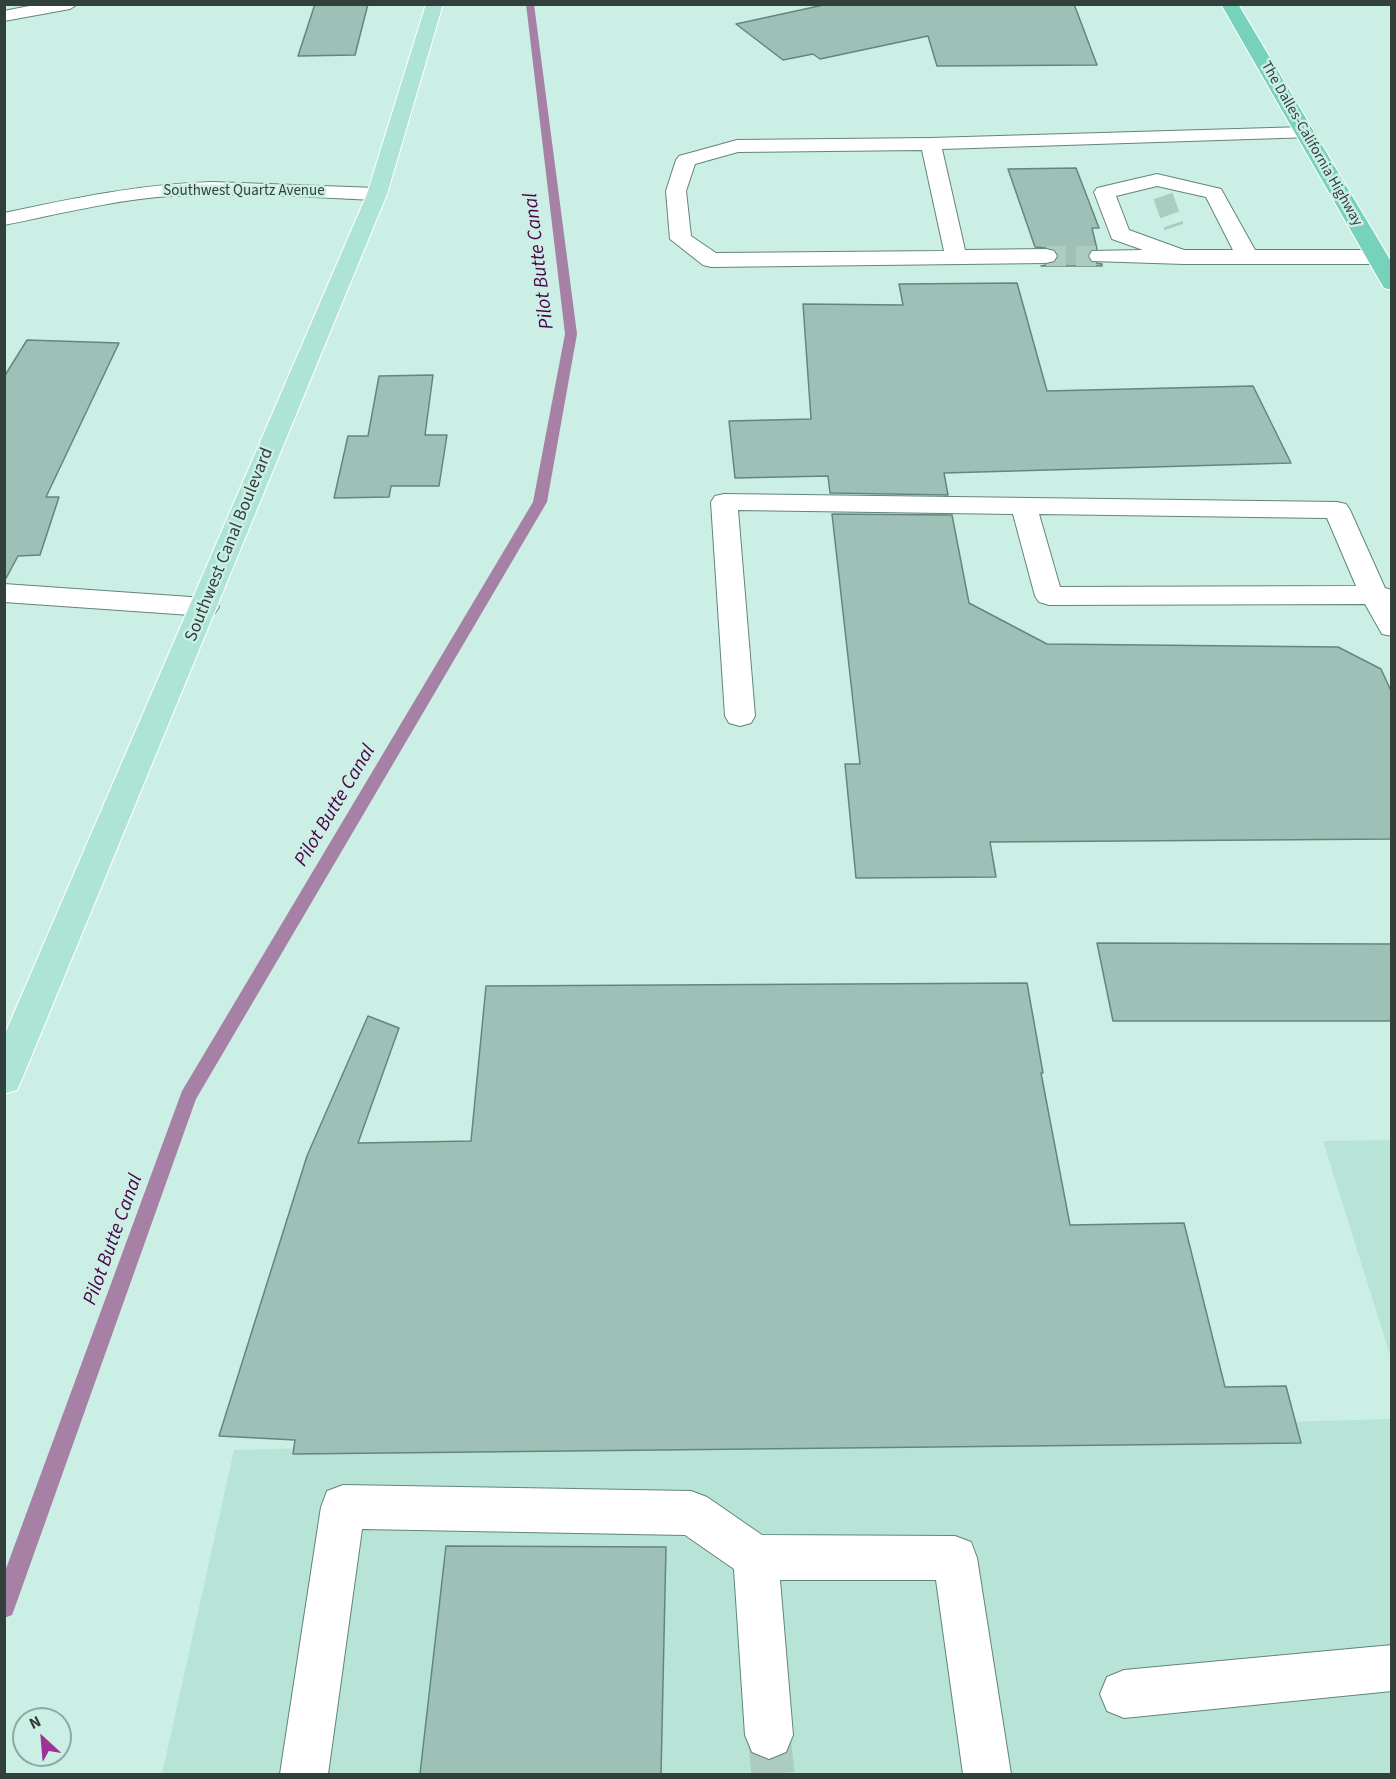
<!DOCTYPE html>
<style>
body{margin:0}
#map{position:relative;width:1396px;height:1779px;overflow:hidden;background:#cbefe4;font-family:"Source Sans 3",sans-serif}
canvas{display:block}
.frame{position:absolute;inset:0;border:6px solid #32403c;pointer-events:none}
.north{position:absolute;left:12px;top:1707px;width:60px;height:60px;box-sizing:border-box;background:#cbefe4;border:2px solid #8ea9a1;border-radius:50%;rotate:334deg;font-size:16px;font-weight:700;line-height:24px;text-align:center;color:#32403c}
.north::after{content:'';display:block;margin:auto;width:21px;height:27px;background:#9c3497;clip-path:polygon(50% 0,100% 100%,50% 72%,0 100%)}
</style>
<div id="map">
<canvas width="1396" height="1779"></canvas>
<div class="frame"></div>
<div class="north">N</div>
</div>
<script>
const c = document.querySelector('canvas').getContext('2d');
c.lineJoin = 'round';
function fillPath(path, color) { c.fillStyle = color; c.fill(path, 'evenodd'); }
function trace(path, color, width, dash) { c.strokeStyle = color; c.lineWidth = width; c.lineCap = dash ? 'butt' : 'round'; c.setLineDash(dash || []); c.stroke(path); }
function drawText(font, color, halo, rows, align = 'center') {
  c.font = font + ' "Source Sans 3",sans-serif'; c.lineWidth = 5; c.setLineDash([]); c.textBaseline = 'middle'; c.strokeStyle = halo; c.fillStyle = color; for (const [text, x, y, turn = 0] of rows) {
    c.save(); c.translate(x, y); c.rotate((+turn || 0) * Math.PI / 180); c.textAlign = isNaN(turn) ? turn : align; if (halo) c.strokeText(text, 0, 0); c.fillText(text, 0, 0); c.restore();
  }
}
fillPath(new Path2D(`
 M1391 1140H1392L1391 1358 1323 1141Z
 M1391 1419V1774H162L234 1450Z`), '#b7e4d6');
fillPath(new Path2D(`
 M526 4H534L577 334 547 502 196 1099 15 1607 12 1615 4 1618V1574L182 1091 533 502 565 334Z`), '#a681a5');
const building = new Path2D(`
 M315 4H368L355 55 298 56Z
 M828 4H1074L1097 65 937 66 928 36 820 59 813 54 783 60 736 24Z
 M1076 168 1099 228H1092L1097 249 1090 250 1087 257 1090 262 1102 264V266H1041L1055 263 1059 255 1055 249 1035 247 1008 169Z
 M1017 283 1047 391 1253 386 1291 463 944 473 948 495 830 493 828 476 735 478 729 421 811 419 803 304 903 305 899 284Z
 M27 340 119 343 46 497H59L40 555 18 556 4 582V377Z
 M433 375 425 435H447L439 486H391L389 497 334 498 348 436H368L379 376Z
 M832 514 952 515 969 603 1047 644 1338 647 1381 669 1392 693V839L990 842 996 877 856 878 845 764H860Z
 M1097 943 1392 944V1021H1113Z
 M1027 983 1043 1073H1041L1070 1225 1184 1223 1225 1387 1286 1386 1301 1443 293 1454 295 1440 219 1436 307 1156 368 1016 399 1028 358 1143 471 1141 486 986Z
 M446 1546 666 1547 661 1774H420Z`);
fillPath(building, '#9ec0b6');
trace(building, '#65867d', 1.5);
trace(new Path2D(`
 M1163 196 1174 227
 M1046 256H1100`), '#acccc2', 20, [20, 10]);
trace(new Path2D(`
 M769 1735 773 1774`), '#acccc2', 43, [43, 22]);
const minor = new Path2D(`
 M39 4H78L70 9 4 21V11Z
 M1305 127 1312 129 1315 133 1312 137 942 149 965 250 1046 249 1054 251 1057 256 1054 261 1046 263 711 267 703 265 670 239 666 191 676 160 679 156 737 140 931 138ZM922 150 944 251 716 253 691 236 686 191 695 164 738 152Z
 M1157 174 1221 189 1255 250H1376L1384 252 1387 257 1384 262 1376 264H1184L1092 261 1089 256 1092 251 1143 250 1112 239 1094 192 1097 188ZM1157 186 1206 197 1233 250H1184L1129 230 1116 196Z
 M212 182 377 188 384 190 387 194 384 198 377 200C304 197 230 191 157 197 106 202 55 215 4 225V213C74 198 141 184 212 182Z
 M724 494 1337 502 1346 504 1350 510 1385 588 1392 590V636L1382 634 1365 604 1049 605 1039 602 1035 596 1013 514 738 510 755 716 751 723 740 726 729 723 725 716 711 502 715 496ZM1039 514 1327 518 1356 586 1060 587Z
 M4 584 205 598 215 601 219 607 215 613 205 616 4 602Z
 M343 1485 691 1491 707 1497 762 1535 955 1536 971 1542 977 1558 1011 1774H963L936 1580H780L793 1735 786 1752 769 1759 752 1752 745 1735 734 1569 685 1535 362 1529 328 1774H280L321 1507 327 1491Z
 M1392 1645V1691L1124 1718 1107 1711 1100 1694 1107 1677 1124 1670Z`);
const major = new Path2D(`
 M426 4H443L387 194 22 1079 17 1090 4 1094V1036L367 194Z`);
const highway = new Path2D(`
 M1221 4H1238L1392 263V290L1384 288 1381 283Z`);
trace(minor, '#63847b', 2);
trace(major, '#fff', 2);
trace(highway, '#fff', 2);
fillPath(minor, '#fff');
fillPath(major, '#ade4d6');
fillPath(highway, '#76d2ba');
drawText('15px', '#32403c', '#cbefe4', [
 ["The Dalles-California Highway",1311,144,60],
 ["Southwest Quartz Avenue",244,192]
]);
drawText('18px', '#32403c', '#cbefe4', [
 ["Southwest Canal Boulevard",230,545,-68]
]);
drawText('italic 20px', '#4b0249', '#cbefe4', [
 ["Pilot Butte Canal",540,261,-97],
 ["Pilot Butte Canal",336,806,-59],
 ["Pilot Butte Canal",114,1240,-70]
]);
</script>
